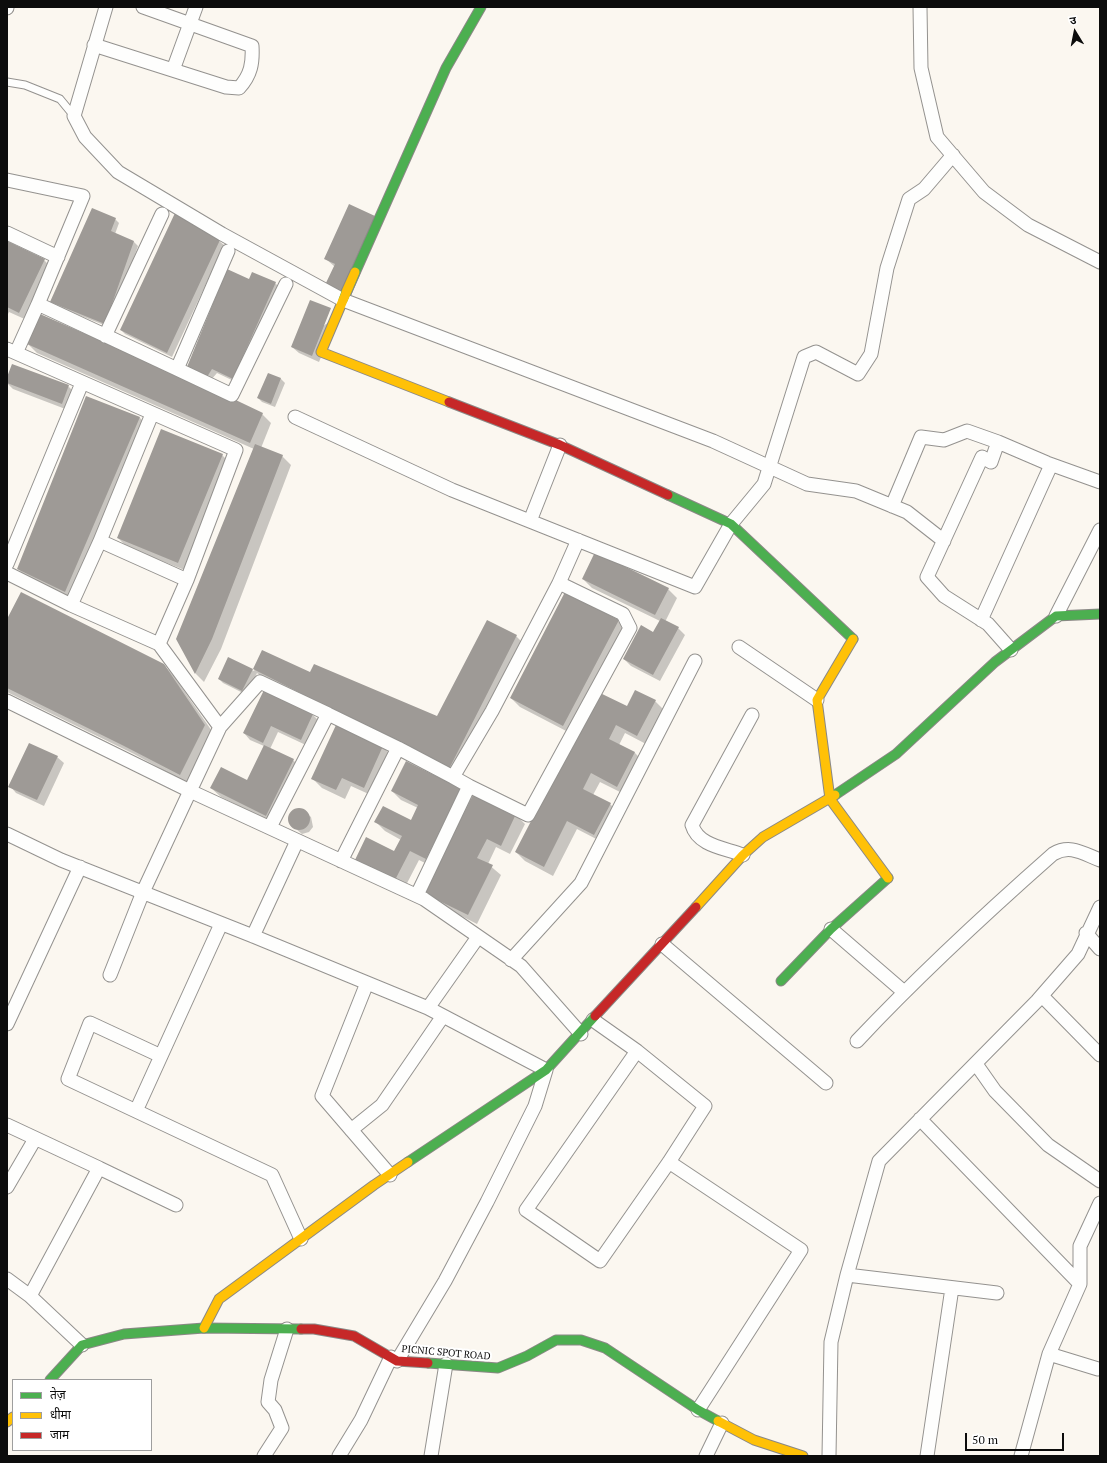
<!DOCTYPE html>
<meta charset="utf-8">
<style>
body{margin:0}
#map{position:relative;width:1107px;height:1463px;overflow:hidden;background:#fbf7f0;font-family:"PT Serif","Noto Sans Devanagari",serif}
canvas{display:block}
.frame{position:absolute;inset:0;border:8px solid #0c0c0c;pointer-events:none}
.legend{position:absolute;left:12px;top:1379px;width:140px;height:72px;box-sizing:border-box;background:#fff;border:1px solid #9e9e9e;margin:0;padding:5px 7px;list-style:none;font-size:12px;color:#0c0c0c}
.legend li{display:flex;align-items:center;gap:8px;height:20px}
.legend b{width:20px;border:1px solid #9e9e9e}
.north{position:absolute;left:1055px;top:12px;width:40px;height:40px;-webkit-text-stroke:3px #fff;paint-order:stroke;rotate:350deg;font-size:11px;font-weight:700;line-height:16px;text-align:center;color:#0c0c0c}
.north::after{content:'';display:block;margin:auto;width:14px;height:18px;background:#0c0c0c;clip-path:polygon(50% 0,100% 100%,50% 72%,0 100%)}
.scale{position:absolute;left:965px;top:1433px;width:99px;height:18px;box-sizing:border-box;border:2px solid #0c0c0c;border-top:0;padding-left:5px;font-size:12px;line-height:14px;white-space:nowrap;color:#0c0c0c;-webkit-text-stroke:3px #fff;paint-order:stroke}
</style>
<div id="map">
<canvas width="1107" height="1463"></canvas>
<div class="frame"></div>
<ul class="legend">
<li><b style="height:5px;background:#4caf50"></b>तेज़</li>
<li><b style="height:5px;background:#ffc107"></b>धीमा</li>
<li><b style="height:5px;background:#c62828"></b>जाम</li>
</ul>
<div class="north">उ</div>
<div class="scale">50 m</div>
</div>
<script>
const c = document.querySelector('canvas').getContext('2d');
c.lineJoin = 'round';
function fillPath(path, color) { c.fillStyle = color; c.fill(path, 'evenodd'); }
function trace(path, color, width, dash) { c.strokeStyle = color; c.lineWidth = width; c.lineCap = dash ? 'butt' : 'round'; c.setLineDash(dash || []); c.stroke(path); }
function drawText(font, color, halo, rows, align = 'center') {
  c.font = font + ' "PT Serif",serif'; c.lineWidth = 4; c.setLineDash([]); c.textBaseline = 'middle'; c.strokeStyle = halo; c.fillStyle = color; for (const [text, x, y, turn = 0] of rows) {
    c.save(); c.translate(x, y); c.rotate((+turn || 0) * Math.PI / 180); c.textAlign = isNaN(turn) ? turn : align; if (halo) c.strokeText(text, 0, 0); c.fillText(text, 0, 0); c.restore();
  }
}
fillPath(new Path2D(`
 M349 206 335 267 326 259Z
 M115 219 119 223 115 234 134 242 138 246 109 327 56 306 51 302Z
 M219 241 224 245 172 357 125 334 121 330Z
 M7 242 44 260 53 269 29 321 9 312 7 316Z
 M250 280 275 283 279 287 238 383 217 373 211 380 193 371Z
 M338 316 319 362 299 353 292 347Z
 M28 344 262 414 271 423 261 448 282 456 291 465 221 649 204 682 196 674 177 639 254 449 37 353Z
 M268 374 281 379 285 383 275 407 262 402 258 398Z
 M7 380 68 386 75 393 68 410 13 389 7 383Z
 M87 397 140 418 149 427 74 600 27 578 18 569Z
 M222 455 231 464 187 571 127 547 118 538Z
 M583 579 668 589 677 598 665 622 678 628 685 635 660 681 631 666 624 659 654 633 660 621 592 588Z
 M7 621 164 665 173 675 214 734 189 784 134 754 7 692Z
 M618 621 627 630 572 734 520 707 511 698Z
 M516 636 525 645 459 777 263 678 257 673 247 695 223 683 219 679 229 659 254 671 263 651 310 674 438 717Z
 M264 692 313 715 320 722 308 746 278 732 270 749 293 760 302 769 275 824 221 797 211 788 247 782 264 746 250 740 244 733Z
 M655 701 664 710 646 744 625 733 619 745 635 753 644 762 626 795 600 782 593 795 610 804 619 813 604 843 577 829 553 876 525 861 516 852 627 708Z
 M383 747 392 756 373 796 351 786 345 799 322 788 313 779Z
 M57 757 64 763 44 806 16 793 10 786Z
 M461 789 471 800 516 815 525 824 510 854 496 847 488 864 501 875 477 924 434 902 435 868 419 860 404 889 365 869 395 852 401 840 385 831 376 822 411 821 418 808 401 800 392 791Z
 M301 809 311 817 313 827 309 832 302 834 290 824V814L294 810Z`), '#0003');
fillPath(new Path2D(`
 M349 204 375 216 341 292 325 285 335 264 324 259Z
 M92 208 116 218 111 231 134 241 105 324 50 302Z
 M175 213 220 240 167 353 120 330Z
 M7 241 45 259 19 313 7 307Z
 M227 269 249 279 252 272 276 282 233 379 212 369 207 377 187 367Z
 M310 300 331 308 312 356 291 347Z
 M40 314 221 393 263 413 250 443 27 344Z
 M12 364 69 385 62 404 7 383V377Z
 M268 373 281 378 271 404 257 398Z
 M86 396 140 417 65 592 17 569Z
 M161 429 223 454 178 563 117 538Z
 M255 444 283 455 212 639 195 674 176 639Z
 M595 552 669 588 655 615 582 579Z
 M21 592 164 664 205 725 180 775 124 746 7 688V619Z
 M565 592 619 620 563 726 510 698Z
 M661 618 679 627 653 675 623 659 641 625 653 632Z
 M487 620 517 635 449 769 253 669 262 650 310 672 314 664 437 716Z
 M228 657 253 669 242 691 218 679Z
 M264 690 313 714 301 740 271 726 263 743 243 733Z
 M635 690 656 700 637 736 616 725 609 739 635 752 617 787 591 773 583 789 611 803 594 835 567 821 544 867 515 852 598 692 627 706Z
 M336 725 383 746 364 788 342 778 336 790 311 779Z
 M29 743 58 756 37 800 8 787Z
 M264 745 294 759 266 816 210 788 221 767 247 780Z
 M406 761 462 789 426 859 410 851 395 880 355 860 366 837 394 851 402 836 374 822 383 806 411 820 418 805 391 791Z
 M474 793 516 814 501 846 487 839 477 858 493 865 468 915 423 893Z
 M288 819a11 11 0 1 1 22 0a11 11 0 1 1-22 0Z`), '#9e9a96');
const lane = new Path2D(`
 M7 82 25 85 60 99 74 116`);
const street = new Path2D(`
 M106 7 74 116 85 137 118 172 222 234 343 300 713 441 807 484 856 491 907 512 944 541
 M920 7 921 68 937 137 984 192 1028 225 1100 262
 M7 8V7
 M94 45 226 87 239 88C251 75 253 63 252 46L143 7
 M173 70 196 7
 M7 180 83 196 38 304
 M7 233 58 257
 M105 336 162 214
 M7 349 236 450 187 580 159 644 220 727 190 791 424 899 521 966 581 1034
 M16 353 38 304 177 369 228 251
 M177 369 232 395 286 284
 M295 417 452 490 695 587 731 524 764 484 804 357 816 352 858 374 871 354 887 268 909 199 924 189 953 155
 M892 506 921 437 944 440 967 431 998 442
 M530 521 560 445
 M100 541 152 414
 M7 564 82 383
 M7 573 71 605
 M1056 616 1100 530
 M981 620 1051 465
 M159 644 71 605 100 541 187 580
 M739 647 817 700
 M1011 650 988 624 944 596 927 577 982 457 991 462 998 442 1047 463 1100 482
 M7 701 190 791 143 892 110 975
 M328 714 398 748 341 861
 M220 727 260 682 328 714 270 827
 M398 748 453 777
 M469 786 453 777 492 711 559 583
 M7 834 61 860 253 936 428 1008 478 937
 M743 855C725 848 698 846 692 825L752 715
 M417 895 469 786 528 815 630 628 623 614 559 583 578 540
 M831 929 904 992
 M1086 933 1100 949
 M253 936 297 841
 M662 944 826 1083
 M511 960 581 883 695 661
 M367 983 322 1096 390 1175
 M1042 996 1100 1055
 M593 1020 637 1051 526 1210 600 1261 669 1162 705 1106 637 1051
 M7 1024 80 867
 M857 1041C919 975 985 914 1053 854 1070 844 1082 853 1100 860
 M161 1056 90 1023 68 1079 272 1175 301 1239
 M976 1064 995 1091 1048 1145 1100 1181
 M136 1111 221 924
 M920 1119 1080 1284
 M7 1125 99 1168 30 1296
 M351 1130 382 1105 443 1016
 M669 1162 801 1250 698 1410
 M99 1168 176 1205
 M7 1187 35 1139
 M847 1275 997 1293
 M7 1279 30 1296 82 1345
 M1049 1354 1098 1369
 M397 1361 445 1281 487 1202 535 1106 546 1070 428 1008
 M264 1456 282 1428 275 1410 268 1402 271 1380 287 1329
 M339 1456 361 1420 391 1357
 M431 1456 446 1364
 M706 1456 722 1423
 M829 1456 831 1342 847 1275 879 1161 1037 1001 1078 954 1100 907
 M927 1456 952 1288
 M1021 1456 1049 1354 1080 1284V1246L1100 1203`);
const fast = new Path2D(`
 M346 292 343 300 446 68 481 7
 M668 495 731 524 853 639
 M835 795 896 754 995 662 1056 616 1100 614
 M781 981 831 929 888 878
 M408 1162 546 1070 595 1016
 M428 1363 498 1368 527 1356 556 1340H581L605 1348 698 1410 718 1421
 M50 1380 82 1345 124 1334 204 1328 301 1329`);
const slow = new Path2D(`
 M346 292 355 272 321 352 449 402
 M853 639 817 700 830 799 888 878
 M696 907 743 855 763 837 835 795
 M204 1328 219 1299 374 1185 408 1162
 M718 1421 754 1440 803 1456
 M7 1422 13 1417`);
const jam = new Path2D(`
 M449 402 560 445 668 495
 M595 1016 696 907
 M301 1329H314L354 1336 397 1361 428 1363`);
trace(lane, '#94928f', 9);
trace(street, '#94928f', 15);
trace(fast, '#8a8885', 11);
trace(slow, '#8a8885', 11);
trace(jam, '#8a8885', 11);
trace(lane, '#fefefd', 7);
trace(street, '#fefefd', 13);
trace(fast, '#4caf50', 9);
trace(slow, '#ffc107', 9);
trace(jam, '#c62828', 9);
drawText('10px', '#0c0c0c', '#fff', [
 ["PICNIC SPOT ROAD",446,1353,5]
]);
</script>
